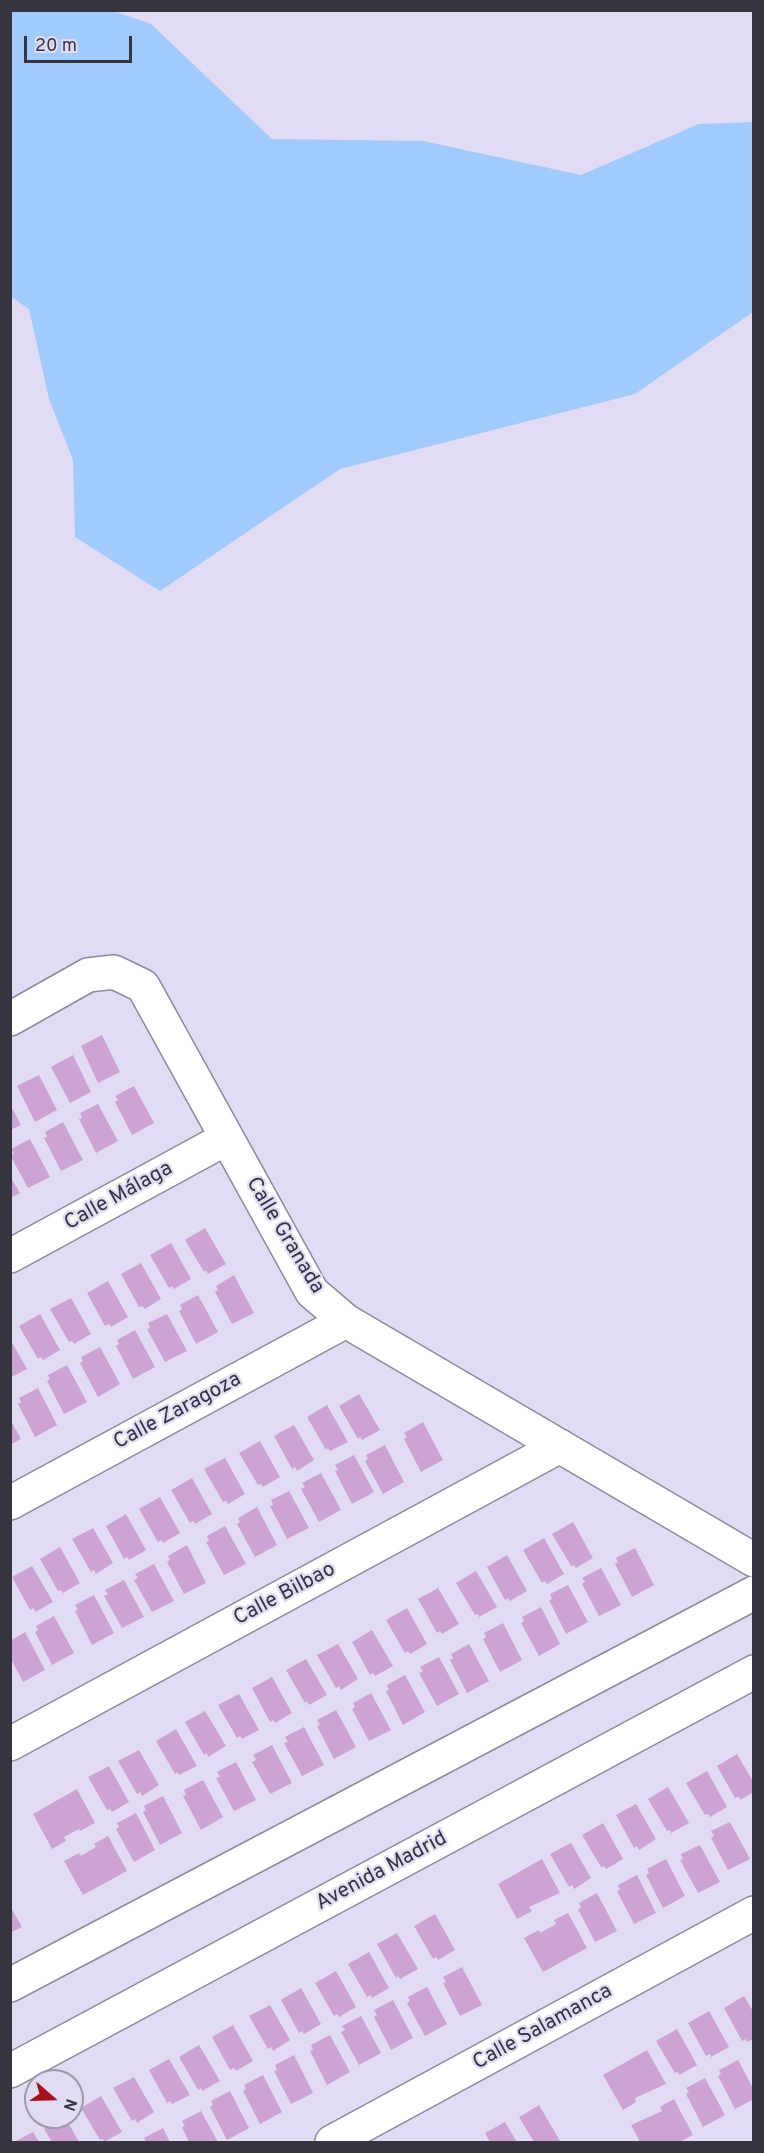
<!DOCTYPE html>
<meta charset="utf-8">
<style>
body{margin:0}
#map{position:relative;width:764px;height:2153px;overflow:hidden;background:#e1dcf3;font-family:Overpass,sans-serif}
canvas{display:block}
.frame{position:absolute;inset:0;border:12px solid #36343e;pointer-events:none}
.north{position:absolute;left:24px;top:2069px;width:60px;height:60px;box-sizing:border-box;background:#e1dcf3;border:2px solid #9d99ab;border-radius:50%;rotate:110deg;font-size:16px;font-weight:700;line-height:24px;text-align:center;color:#36343e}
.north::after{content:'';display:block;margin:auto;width:21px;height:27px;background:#a6101b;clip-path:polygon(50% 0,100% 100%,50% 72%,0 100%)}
.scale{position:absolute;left:24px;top:36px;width:108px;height:27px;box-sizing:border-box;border:3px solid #36343e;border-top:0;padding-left:8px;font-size:18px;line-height:21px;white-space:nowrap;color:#36343e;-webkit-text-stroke:4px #e1dcf3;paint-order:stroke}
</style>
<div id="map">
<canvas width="764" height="2153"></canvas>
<div class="frame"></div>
<div class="north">N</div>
<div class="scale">20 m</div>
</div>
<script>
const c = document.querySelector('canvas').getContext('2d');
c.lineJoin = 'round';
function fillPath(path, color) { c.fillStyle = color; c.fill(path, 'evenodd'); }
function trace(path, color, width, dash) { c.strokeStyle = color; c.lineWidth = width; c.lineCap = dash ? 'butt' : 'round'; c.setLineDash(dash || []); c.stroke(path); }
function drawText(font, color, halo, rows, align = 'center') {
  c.font = font + ' Overpass,sans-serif'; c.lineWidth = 4.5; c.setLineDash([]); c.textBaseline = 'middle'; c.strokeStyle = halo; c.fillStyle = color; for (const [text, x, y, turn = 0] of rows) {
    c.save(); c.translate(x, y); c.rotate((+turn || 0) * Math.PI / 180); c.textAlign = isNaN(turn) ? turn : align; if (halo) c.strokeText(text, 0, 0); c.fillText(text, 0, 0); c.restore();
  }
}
fillPath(new Path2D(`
 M10 11H113L151 24 272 139 423 141 581 175 699 124 753 122V312L635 394 340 469 160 591 75 537 73 460 49 399 29 309 11 297Z`), '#a1cbfc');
fillPath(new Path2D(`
 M102 1035 120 1072 98 1083 81 1046Z
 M73 1055 91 1092 70 1103 51 1067Z
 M39 1075 57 1110 35 1122 17 1086Z
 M134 1086 154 1123 132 1135 115 1102 118 1100 115 1096Z
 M10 1104 21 1125 10 1130Z
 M98 1104 118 1141 96 1153 79 1119 82 1118 80 1113Z
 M63 1122 83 1160 61 1171 44 1138 47 1137 45 1132Z
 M30 1139 50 1177 28 1188 10 1155 14 1154 11 1149Z
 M10 1176 20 1193 10 1198Z
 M205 1228 226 1264 208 1274 206 1270 204 1272 185 1240Z
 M171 1243 191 1279 174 1289 172 1286 169 1288 150 1255Z
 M141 1263 161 1299 145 1309 142 1306 139 1307 121 1274Z
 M234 1275 254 1313 232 1324 215 1292 218 1290 216 1286Z
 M108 1281 128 1317 111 1327 109 1324 105 1326 87 1293Z
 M198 1295 218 1332 196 1344 179 1311 182 1309 180 1305Z
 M71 1298 91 1334 74 1344 72 1341 69 1342 50 1309Z
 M40 1314 60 1350 43 1360 41 1357 38 1359 19 1326Z
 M167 1314 187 1351 165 1362 147 1329 150 1328 148 1323Z
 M135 1330 155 1367 133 1379 116 1346 119 1344 117 1340Z
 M10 1339 27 1369 10 1378Z
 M100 1347 120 1384 98 1397 80 1363 83 1361 81 1357Z
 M67 1365 87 1402 64 1414 47 1381 50 1379 48 1375Z
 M38 1388 57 1425 35 1437 18 1404 21 1402 19 1398Z
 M359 1394 380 1430 362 1440 360 1437 358 1439 339 1406Z
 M327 1405 348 1442 330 1451 328 1448 326 1450 307 1417Z
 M10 1419 21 1439 10 1445Z
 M423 1422 443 1460 421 1472 404 1439 407 1437 404 1433Z
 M294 1425 314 1460 297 1471 295 1467 292 1469 274 1436Z
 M260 1441 280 1477 263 1487 261 1484 258 1485 239 1453Z
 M385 1445 404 1482 383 1494 365 1461 368 1459 366 1455Z
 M354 1455 374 1492 352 1504 335 1471 338 1470 335 1465Z
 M225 1458 245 1494 228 1504 226 1501 223 1502 204 1469Z
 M321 1473 341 1510 319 1522 301 1489 305 1487 302 1483Z
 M192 1478 212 1514 195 1524 193 1521 190 1523 171 1490Z
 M289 1491 309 1528 287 1539 270 1506 273 1505 271 1500Z
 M160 1497 180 1533 163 1543 161 1540 158 1542 139 1509Z
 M257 1507 277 1545 255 1557 237 1524 240 1522 238 1518Z
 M126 1514 146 1550 129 1560 127 1557 124 1559 106 1526Z
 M573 1522 593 1558 576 1568 574 1565 571 1566 552 1534Z
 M225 1526 246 1564 224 1575 206 1542 209 1541 207 1536Z
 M93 1528 113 1563 96 1574 94 1570 91 1572 72 1539Z
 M544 1538 564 1574 547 1584 545 1581 542 1583 523 1550Z
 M187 1545 206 1583 184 1594 167 1562 170 1560 168 1556Z
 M60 1547 80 1583 63 1593 61 1590 58 1591 40 1559Z
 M635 1548 654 1585 632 1597 615 1564 618 1562 616 1558Z
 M507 1555 527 1591 510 1601 508 1598 505 1600 487 1567Z
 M154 1564 174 1601 152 1612 134 1580 138 1578 135 1574Z
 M32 1566 53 1602 35 1612 34 1608 30 1610 12 1577Z
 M601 1568 621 1605 599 1616 582 1584 585 1582 582 1578Z
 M476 1571 497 1607 479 1617 478 1614 475 1615 456 1583Z
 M124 1580 144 1617 122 1628 104 1596 108 1594 105 1590Z
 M568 1585 588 1622 566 1634 549 1600 552 1599 550 1594Z
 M438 1588 459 1624 442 1634 440 1631 437 1633 418 1599Z
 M94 1595 114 1633 92 1645 75 1611 78 1610 75 1605Z
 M541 1607 560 1644 539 1656 521 1623 524 1621 522 1617Z
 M407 1608 427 1644 410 1654 408 1651 405 1653 386 1620Z
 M54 1616 74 1653 52 1665 35 1632 38 1630 36 1626Z
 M503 1623 522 1660 500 1672 483 1639 486 1637 484 1633Z
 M372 1630 393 1666 375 1676 373 1673 370 1675 352 1642Z
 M25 1632 45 1670 23 1682 10 1657V1641Z
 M338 1644 358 1679 341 1690 339 1686 336 1688 317 1655Z
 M469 1644 489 1681 467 1693 450 1660 453 1658 451 1654Z
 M439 1657 459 1694 437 1706 419 1673 423 1671 420 1667Z
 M306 1659 327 1695 309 1705 307 1701 305 1703 286 1670Z
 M405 1675 425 1712 403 1725 386 1691 389 1690 387 1685Z
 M272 1677 292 1713 275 1723 273 1720 270 1722 252 1688Z
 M371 1693 391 1730 369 1741 352 1709 355 1707 353 1703Z
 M239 1694 259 1730 242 1739 240 1736 237 1738 218 1705Z
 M336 1710 356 1747 334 1759 317 1726 320 1725 317 1720Z
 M205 1711 226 1746 208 1757 207 1753 204 1755 185 1722Z
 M304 1727 324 1765 302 1776 284 1743 288 1742 285 1737Z
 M176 1729 197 1766 179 1775 177 1772 175 1774 156 1741Z
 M272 1745 292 1783 270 1794 252 1762 256 1760 253 1755Z
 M139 1750 159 1785 142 1796 140 1792 137 1794 118 1761Z
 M737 1754 754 1783V1792L740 1800 739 1797 735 1798 717 1766Z
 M236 1762 256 1800 234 1811 216 1778 220 1777 217 1772Z
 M109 1766 129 1802 112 1812 110 1809 107 1810 88 1777Z
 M707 1771 727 1807 710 1817 708 1814 705 1815 686 1783Z
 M203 1780 223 1817 201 1830 183 1796 186 1795 184 1790Z
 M668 1787 689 1823 671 1833 670 1830 667 1831 648 1799Z
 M77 1789 95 1823 80 1831 79 1829 64 1837 66 1841 52 1849 33 1814Z
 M163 1796 182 1833 160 1845 143 1812 146 1810 144 1806Z
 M636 1804 656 1839 639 1850 637 1846 634 1848 616 1815Z
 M136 1813 155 1850 134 1862 116 1829 119 1827 117 1823Z
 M730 1822 750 1859 728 1870 711 1838 714 1836 711 1831Z
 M603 1823 623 1859 606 1869 604 1866 601 1867 582 1835Z
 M108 1836 127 1871 83 1895 64 1861 79 1853 81 1856 96 1847 94 1844Z
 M571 1843 591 1878 574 1889 572 1885 569 1887 550 1854Z
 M700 1845 720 1882 698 1893 680 1860 683 1859 681 1854Z
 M542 1859 560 1893 529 1907 532 1911 517 1919 498 1884Z
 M666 1859 685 1896 663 1908 646 1875 649 1873 647 1869Z
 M637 1875 656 1913 634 1924 617 1891 620 1890 618 1885Z
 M597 1893 617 1931 595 1942 578 1909 581 1908 579 1903Z
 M10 1906 22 1927 10 1933Z
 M568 1913 587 1948 543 1972 524 1938 539 1930 540 1933 556 1924 554 1920Z
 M435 1914 455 1950 438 1960 436 1957 433 1959 414 1926Z
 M397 1933 418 1969 400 1979 398 1976 396 1978 377 1944Z
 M369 1952 389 1988 372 1998 370 1995 367 1997 348 1964Z
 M462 1967 482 2005 460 2016 443 1983 446 1982 443 1977Z
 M336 1971 356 2007 339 2017 337 2014 334 2016 315 1983Z
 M427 1987 447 2024 425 2036 407 2003 410 2001 408 1997Z
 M301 1988 321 2024 304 2034 302 2031 299 2033 281 2000Z
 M744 1996 754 2013V2039L747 2042 746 2039 742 2041 724 2008Z
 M393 2000 413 2038 391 2050 374 2017 377 2015 374 2010Z
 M270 2005 290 2040 273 2051 271 2047 268 2049 249 2016Z
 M709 2011 729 2047 711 2057 710 2054 706 2056 688 2023Z
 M361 2016 381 2053 359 2065 341 2032 345 2030 342 2026Z
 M233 2025 253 2061 236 2071 234 2068 230 2070 212 2037Z
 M677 2029 697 2065 679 2075 678 2072 675 2073 656 2041Z
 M330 2035 350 2072 327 2085 310 2051 313 2050 311 2045Z
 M199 2045 220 2081 202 2091 201 2088 198 2090 179 2057Z
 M647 2050 666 2084 635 2098 636 2102 623 2110 603 2075Z
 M294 2055 313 2093 291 2104 274 2071 277 2070 275 2065Z
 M169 2059 190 2095 172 2104 170 2101 167 2103 149 2070Z
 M738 2060 754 2090V2099L735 2109 718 2076 721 2074 719 2070Z
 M263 2075 282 2112 260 2124 243 2091 246 2089 244 2085Z
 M134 2077 154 2112 137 2123 135 2119 132 2121 113 2088Z
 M705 2078 725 2115 703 2127 686 2094 689 2092 686 2088Z
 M230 2091 249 2128 227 2140 210 2107 213 2105 211 2101Z
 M101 2096 122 2132 104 2142 103 2139 100 2140 81 2108Z
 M674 2099 693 2135 679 2142H640L631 2125 662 2111 660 2107Z
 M539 2105 560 2141 557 2142H534L519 2117Z
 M201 2111 218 2142H189L182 2127 185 2126 182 2121Z
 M65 2117 79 2142H52L44 2129Z
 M505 2122 517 2142H490L485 2133Z
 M163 2128 170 2142H146L144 2138Z
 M33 2132 39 2142H14Z`), '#cda3d4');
const street = new Path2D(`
 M10 1019 88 975 114 972 143 986 312 1292 346 1321 754 1560
 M10 1256 227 1138
 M10 1503 346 1321
 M10 1744 560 1446
 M10 1985 754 1593
 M10 2071 754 1672
 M332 2142 754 1913`);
trace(street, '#8d899e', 36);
trace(street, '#fff', 33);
drawText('21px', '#36343e', '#e1dcf3', [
 ["Calle Málaga",119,1197,-29],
 ["Calle Granada",284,1236,59],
 ["Calle Zaragoza",178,1412,-28],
 ["Calle Bilbao",285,1595,-28],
 ["Avenida Madrid",382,1872,-28],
 ["Calle Salamanca",543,2028,-29]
]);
</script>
